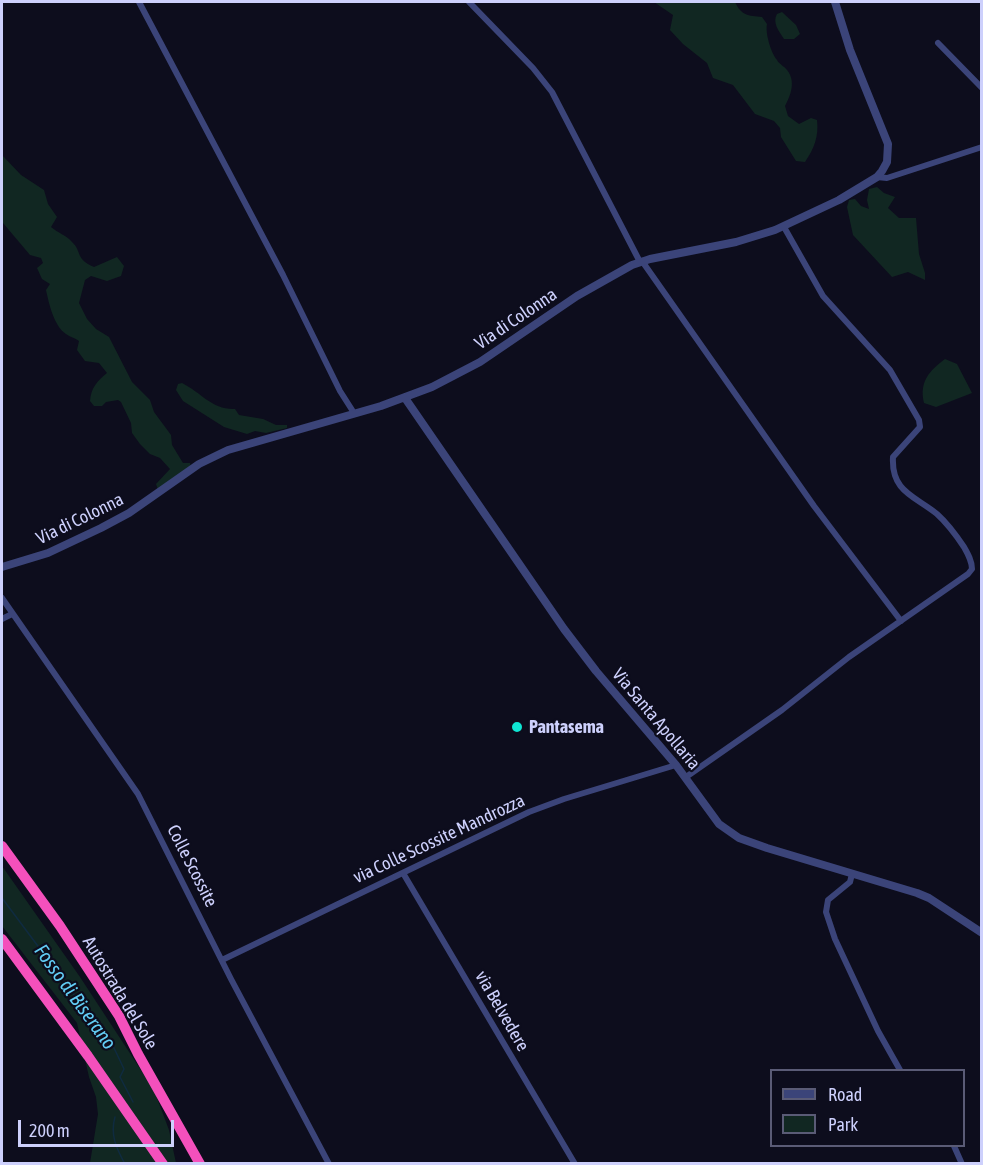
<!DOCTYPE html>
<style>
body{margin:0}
#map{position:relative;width:983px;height:1165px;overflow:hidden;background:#0d0d1d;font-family:"Asap Condensed",sans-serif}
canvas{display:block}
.frame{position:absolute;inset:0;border:3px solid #cdd0fc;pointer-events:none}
.legend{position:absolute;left:770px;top:1069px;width:195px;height:78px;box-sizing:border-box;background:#0d0d1d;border:2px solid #5a5b76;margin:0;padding:8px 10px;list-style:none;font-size:18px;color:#cdd0fc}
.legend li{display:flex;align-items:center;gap:12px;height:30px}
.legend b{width:30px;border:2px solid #5a5b76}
.scale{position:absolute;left:18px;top:1120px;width:156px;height:27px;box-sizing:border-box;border:3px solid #cdd0fc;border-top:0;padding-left:8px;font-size:18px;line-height:21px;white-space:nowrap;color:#cdd0fc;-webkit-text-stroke:4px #0d0d1d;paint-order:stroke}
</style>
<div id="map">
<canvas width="983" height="1165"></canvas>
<div class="frame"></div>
<ul class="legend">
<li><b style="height:8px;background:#3b4479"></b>Road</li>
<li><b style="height:16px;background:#112722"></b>Park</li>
</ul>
<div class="scale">200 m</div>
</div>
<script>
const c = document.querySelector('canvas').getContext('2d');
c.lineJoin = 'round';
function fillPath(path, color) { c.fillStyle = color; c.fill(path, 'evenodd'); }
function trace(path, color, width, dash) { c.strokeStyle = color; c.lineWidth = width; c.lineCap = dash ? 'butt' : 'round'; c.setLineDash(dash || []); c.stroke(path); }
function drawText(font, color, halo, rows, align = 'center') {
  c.font = font + ' "Asap Condensed",sans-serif'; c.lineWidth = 4.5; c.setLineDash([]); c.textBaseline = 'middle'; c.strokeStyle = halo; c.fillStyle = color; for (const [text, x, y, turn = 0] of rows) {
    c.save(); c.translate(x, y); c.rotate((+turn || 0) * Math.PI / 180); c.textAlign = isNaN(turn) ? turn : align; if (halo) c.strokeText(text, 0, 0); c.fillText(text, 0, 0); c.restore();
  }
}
fillPath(new Path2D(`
 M654 2H735C741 15 748 16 762 17L767 24C765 33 771 53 777 60 779 64 784 66 787 70 796 81 791 95 785 106L788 116 799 124 811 118 817 120C819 136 814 149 805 162L796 161 781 137 780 128 774 121 755 114 733 85 713 78 707 63 683 44 670 30 673 15Z
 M782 12 796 25 800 34 794 39H784C779 31 772 23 777 14Z
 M2 155 21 175 44 190 48 204 57 217 51 227C58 233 66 235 72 242 82 251 75 259 94 267L117 257 124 266 121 276 107 281 91 276 85 280 79 303 87 319 96 329 109 337 132 382 150 400 154 412 171 435 172 445 183 463H190L191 467 158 490 156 484 170 469 160 458 150 454 140 444 132 433 131 423 121 402 118 400 106 402 102 406H94L90 401C91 388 97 381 107 373L99 363 85 361 77 350 79 341C75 338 70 337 66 334 54 326 49 304 46 290L50 284 42 279 37 268 43 263 41 258 30 255 3 223 2 219Z
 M877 187 884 193 895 197 888 208 899 218H916L919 254 925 273V280L908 272 892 277 853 235 847 207 849 200 855 199 861 206 869 209 867 200 869 189Z
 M945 359 957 364 972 393 936 407 924 403C919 382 929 371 945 359Z
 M182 383C202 393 212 410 235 409L239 415 263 419 276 425H287V428L266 433 255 431 247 434 224 427 183 401 176 390 178 384Z
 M2 866 80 977 154 1090 169 1130 176 1163H90L98 1114 96 1097 89 1077 77 1023 2 926Z`), '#112722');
trace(new Path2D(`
 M2 898 114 1048 124 1069 120 1077 133 1102
 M115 1117C110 1134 116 1148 125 1164`), '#0f2b40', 1.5);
trace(new Path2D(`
 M139 2 283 275 340 391 354 413
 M469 2 533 68 552 92 640 262
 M938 43 982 88
 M877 177 887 178 982 147
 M642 261 814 506 901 621
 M2 598 138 794 231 979 329 1164
 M2 619 12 614
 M686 777 782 710 849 657 968 574 972 569C972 561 968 554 964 547 956 535 947 523 937 514 915 496 891 492 893 457L920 427 919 420 890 370 823 296 784 227
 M403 873 575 1164
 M852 874 850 882 828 900 826 912 835 939 878 1031 900 1070
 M222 960 529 812 564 799 676 765
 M954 1146 962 1164`), '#3b4479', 6);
trace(new Path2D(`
 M405 398 564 629 596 671 676 765 719 824 739 838 767 848 917 893 929 898 982 933
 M2 567 48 553 101 528 129 513 199 464 228 450 381 406 432 387 480 362 577 296 632 265 650 259 736 242 775 230 839 200 877 177 882 171 887 162 888 144 850 50 835 2`), '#3b4479', 8);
trace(new Path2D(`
 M2 846 60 926 119 1016 138 1054 200 1164
 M2 939 88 1056 163 1164`), '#f450bc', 10);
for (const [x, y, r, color] of [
 [517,727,6,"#0fe6d4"]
]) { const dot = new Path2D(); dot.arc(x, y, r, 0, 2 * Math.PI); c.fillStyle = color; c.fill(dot); trace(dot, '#0d0d1d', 2); }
drawText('18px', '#cdd0fc', '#0d0d1d', [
 ["Via di Colonna",516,319,-34],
 ["Via di Colonna",80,519,-26],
 ["Via Santa Apollaria",656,719,50],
 ["via Colle Scossite Mandrozza",439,839,-25],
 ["Colle Scossite",192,866,63],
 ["Autostrada del Sole",120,993,59],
 ["via Belvedere",502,1011,60]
]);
drawText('bold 18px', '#cdd0fc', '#0d0d1d', [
 ["Pantasema",529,727]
], 'left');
drawText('italic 20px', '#62ccf5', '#0d0d1d', [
 ["Fosso di Biserano",75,997,54]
]);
</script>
